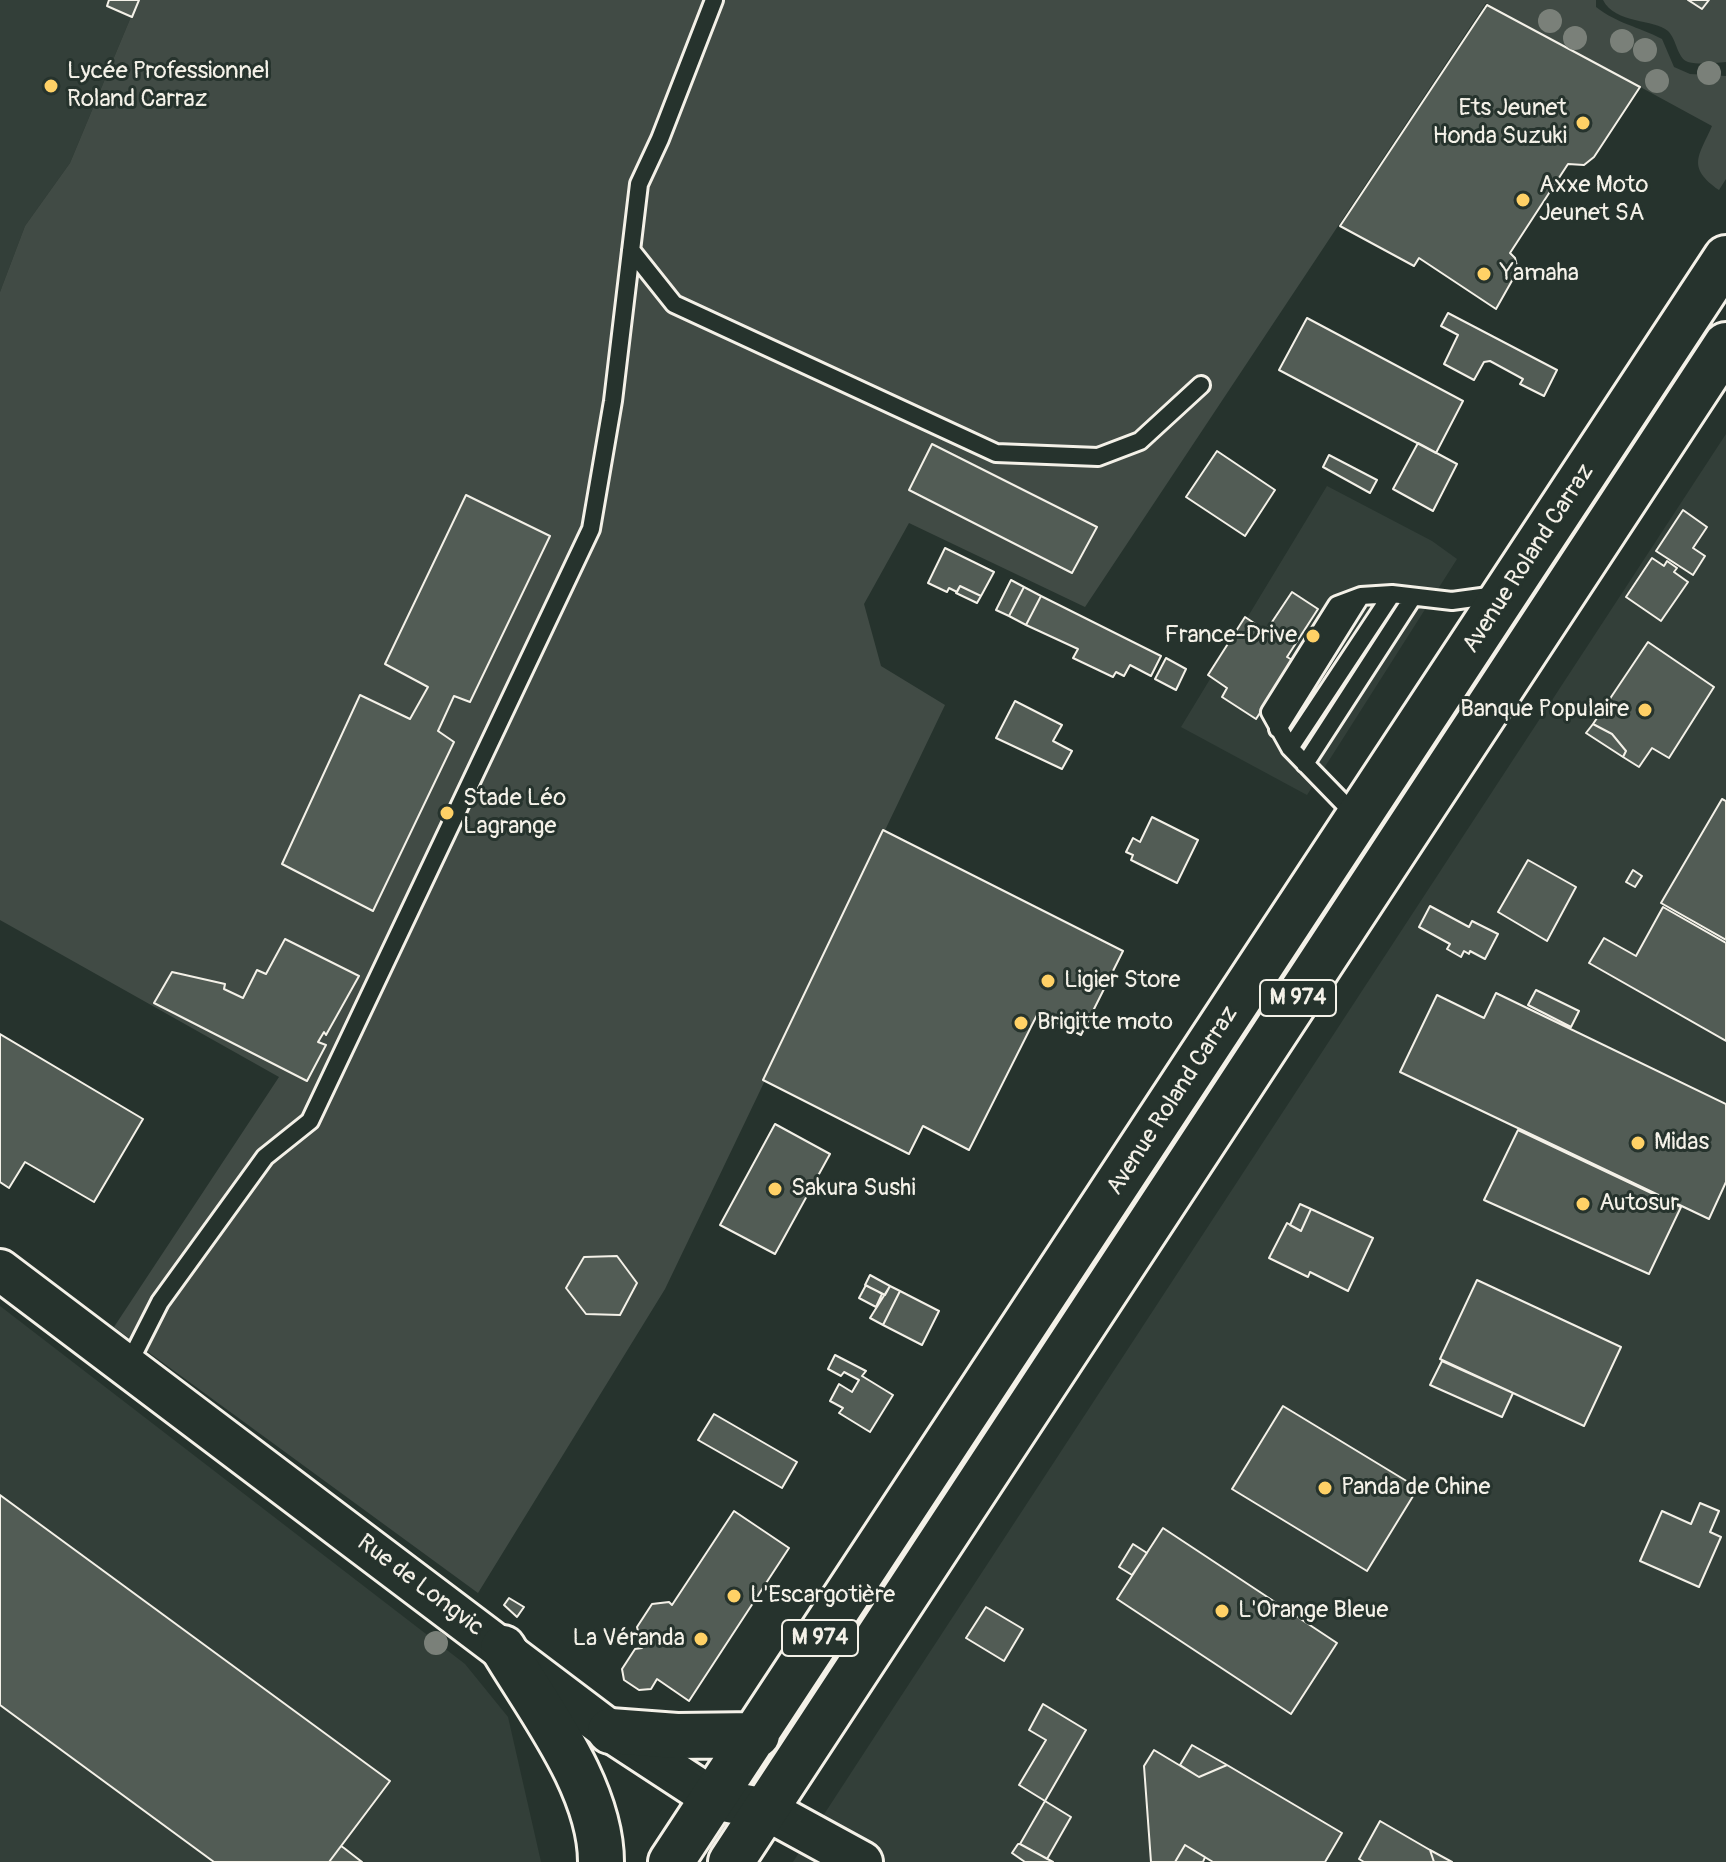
<!DOCTYPE html>
<meta charset="utf-8">
<style>
body{margin:0}
canvas{display:block;background:#26332d}
</style>
<canvas width="1726" height="1862"></canvas>
<script>
const c = document.querySelector('canvas').getContext('2d');
c.lineJoin = 'round';
function fillPath(path, color) { c.fillStyle = color; c.fill(path, 'evenodd'); }
function trace(path, color, width, dash) { c.strokeStyle = color; c.lineWidth = width; c.lineCap = dash ? 'butt' : 'round'; c.setLineDash(dash || []); c.stroke(path); }
function drawText(font, color, halo, rows, align = 'center') {
  c.font = font + ' Pangolin,sans-serif'; c.lineWidth = 6; c.setLineDash([]); c.textBaseline = 'middle'; c.strokeStyle = halo; c.fillStyle = color; for (const [text, x, y, turn = 0] of rows) {
    c.save(); c.translate(x, y); c.rotate((+turn || 0) * Math.PI / 180); c.textAlign = isNaN(turn) ? turn : align; if (halo) c.strokeText(text, 0, 0); c.fillText(text, 0, 0); c.restore();
  }
}
fillPath(new Path2D(`
 M0 0H138L70 163 25 226 0 292Z
 M1726 434V1862H793L892 1710Z
 M1327 486 1432 541 1457 559 1307 795 1181 727Z
 M0 1306 465 1664 508 1717 541 1862H0Z`), '#333f39');
fillPath(new Path2D(`
 M138 0H1596V7C1618 24 1637 26 1662 39L1674 67 1690 74 1726 76V179L1719 190C1686 167 1699 156 1712 126L1486 3 1085 607 909 523 864 604 881 666 945 705 665 1289 478 1593 114 1327 279 1077 0 920V292L25 226 70 163Z
 M1603 0H1688L1702 9 1709 0H1726V62C1714 63 1700 65 1688 62 1677 58 1677 40 1668 31 1655 19 1615 24 1603 0Z`), '#414b45');
const building = new Path2D(`
 M109 0H139L132 17 107 6Z
 M1688 0H1709L1702 9Z
 M1487 5 1640 87 1594 157 1584 165 1568 164 1510 253 1515 258 1518 270 1496 309 1419 258 1414 266 1340 226Z
 M1448 313 1557 370 1544 396 1520 384 1523 379 1490 361 1484 362 1474 380 1444 364 1458 335 1441 326Z
 M1307 318 1463 401 1436 453 1279 370Z
 M1418 443 1457 464 1433 511 1393 489Z
 M932 444 1097 527 1072 573 909 490Z
 M1217 451 1275 490 1245 536 1186 497Z
 M1329 455 1377 480 1370 493 1323 467Z
 M466 495 550 536 470 702 454 696 438 731 454 742 373 911 282 864 360 695 410 719 428 687 385 664Z
 M1683 510 1707 527 1693 548 1705 556 1693 575 1656 551Z
 M945 548 994 572 981 596 960 586 957 592 949 588 947 592 928 583Z
 M1652 558 1664 566 1667 561 1677 568 1674 572 1688 582 1661 621 1626 597Z
 M1011 580 1024 587 1009 616 996 610Z
 M960 586 981 596 977 603 956 593Z
 M1024 587 1041 596 1026 625 1009 616Z
 M1292 592 1318 609 1287 657 1294 661 1256 719 1222 697 1227 688 1208 675 1245 617 1266 631Z
 M1041 596 1161 656 1151 676 1130 665 1124 676 1116 672 1113 677 1073 658 1078 649 1026 625Z
 M1648 642 1714 687 1669 758 1652 748 1639 767 1623 757 1626 751 1612 734 1593 724Z
 M1166 658 1186 669 1176 690 1155 679Z
 M1308 699 1312 702 1301 719 1297 716Z
 M1015 701 1062 725 1053 741 1072 751 1062 769 996 738Z
 M1324 709 1328 712 1317 730 1313 727Z
 M1593 724 1612 734 1626 751 1623 757 1586 733Z
 M1722 799 1726 801V940L1661 903Z
 M1152 817 1198 840 1177 883 1131 860 1133 855 1126 852 1133 838 1140 842Z
 M883 830 1123 951 1081 1035 1038 1013 969 1150 923 1126 909 1154 763 1080Z
 M1528 860 1576 887 1547 941 1498 912Z
 M1633 870 1642 876 1635 887 1626 882Z
 M1430 906 1469 927 1472 921 1498 934 1485 959 1470 951 1469 954 1464 951 1461 957 1447 949 1450 944 1419 927Z
 M1663 907 1726 943V1041L1589 963 1604 938 1636 956Z
 M285 939 359 976 326 1035 324 1032 318 1042 326 1045 307 1081 154 1003 172 972 225 984 224 989 243 998 257 970 266 974Z
 M1536 990 1579 1011 1571 1027 1528 1005Z
 M1496 993 1726 1104V1182L1709 1219 1400 1072 1437 995 1484 1018Z
 M0 1034 143 1119 94 1202 25 1162 9 1188 0 1182Z
 M775 1124 830 1154 775 1254 720 1225Z
 M1518 1130 1681 1207 1649 1274 1484 1200Z
 M1300 1204 1311 1209 1301 1231 1290 1225Z
 M1311 1209 1373 1238 1348 1291 1310 1272 1308 1277 1269 1258 1287 1223 1301 1231Z
 M617 1256 637 1283 620 1315 586 1314 566 1288 584 1257Z
 M870 1275 890 1286 885 1295 865 1285Z
 M1477 1280 1621 1347 1584 1426 1440 1359Z
 M866 1285 882 1294 876 1307 859 1298Z
 M890 1286 900 1291 883 1325 870 1318Z
 M900 1291 939 1311 922 1345 883 1325Z
 M835 1355 866 1371 862 1376 893 1395 870 1432 839 1413 843 1408 830 1401 839 1384 852 1392 859 1380 844 1372 841 1376 828 1369Z
 M1442 1361 1513 1393 1502 1417 1430 1385Z
 M1283 1406 1418 1488 1367 1571 1232 1489Z
 M714 1414 797 1462 782 1488 698 1440Z
 M0 1495 390 1781 329 1862H214L0 1705Z
 M1700 1503 1719 1511 1710 1532 1721 1537 1699 1587 1640 1561 1662 1511 1691 1524Z
 M734 1511 789 1548 689 1701 657 1679 651 1689 639 1690 624 1680 622 1669 635 1649 642 1648 637 1627 652 1604 669 1602 672 1605Z
 M1163 1528 1337 1643 1291 1714 1117 1599Z
 M1133 1544 1147 1553 1132 1575 1119 1567Z
 M509 1598 524 1607 517 1617 504 1605Z
 M986 1607 1023 1629 1004 1661 966 1638Z
 M1043 1704 1086 1730 1045 1801 1019 1785 1046 1740 1029 1730Z
 M1192 1745 1227 1765 1199 1777 1180 1765Z
 M1154 1750 1199 1777 1227 1765 1342 1833 1325 1862H1213L1185 1845 1175 1862H1151L1144 1766Z
 M1045 1801 1071 1817 1047 1859 1020 1844Z
 M1380 1821 1430 1850 1434 1862H1364L1359 1859Z
 M1018 1844H1020L1053 1862H1025L1012 1853Z
 M1185 1845 1205 1857 1203 1862H1175Z
 M341 1846 344 1848 362 1862H329Z
 M1430 1850 1452 1862H1434Z`);
fillPath(building, '#525c55');
trace(building, '#f4f1e8', 2);
const service = new Path2D(`
 M631 250 674 304 996 453 1098 457 1140 441 1201 385
 M1278 729 1361 596
 M1290 748 1392 594
 M1305 764 1413 597
 M1357 817 1290 748 1270 712 1337 605 1361 596 1392 594 1452 601 1496 595
 M128 1365 160 1302 265 1157 310 1121 591 529 613 401 639 184 660 139 714 0`);
const tertiary = new Path2D(`
 M0 1270 610 1731 714 1799 765 1809 862 1862`);
const primary = new Path2D(`
 M503 1648C540 1710 601 1788 601 1862
 M610 1731 677 1736 757 1735
 M671 1862 1726 258
 M731 1862 1726 345`);
trace(service, '#f4f1e8', 22);
trace(tertiary, '#f4f1e8', 46);
trace(primary, '#f4f1e8', 50);
trace(service, '#26332d', 16);
trace(tertiary, '#26332d', 40);
trace(primary, '#26332d', 44);
c.fillStyle = '#7a8079';
for (const [x, y] of [
 [1550,21],
 [1575,38],
 [1622,41],
 [1645,50],
 [1709,73],
 [1657,81],
 [436,1643]
]) { c.beginPath(); c.arc(x, y, 12, 0, 2 * Math.PI); c.fill(); }
for (const [x, y, r, color] of [
 [51,86,8,"#ffd166"],
 [1583,123,8,"#ffd166"],
 [1523,200,8,"#ffd166"],
 [1484,274,8,"#ffd166"],
 [1313,636,8,"#ffd166"],
 [1645,710,8,"#ffd166"],
 [447,813,8,"#ffd166"],
 [1048,981,8,"#ffd166"],
 [1021,1023,8,"#ffd166"],
 [1638,1143,8,"#ffd166"],
 [775,1189,8,"#ffd166"],
 [1583,1204,8,"#ffd166"],
 [1325,1488,8,"#ffd166"],
 [734,1596,8,"#ffd166"],
 [1222,1611,8,"#ffd166"],
 [701,1639,8,"#ffd166"]
]) { const dot = new Path2D(); dot.arc(x, y, r, 0, 2 * Math.PI); c.fillStyle = color; c.fill(dot); trace(dot, '#26332d', 3); }
for (const [x, y, w] of [
 [1298,998,76],
 [820,1638,76]
]) { const box = new Path2D(); box.roundRect(x - w / 2, y - 18, w, 36, 6); c.fillStyle = '#26332d'; c.fill(box); trace(box, '#f4f1e8', 2); }
drawText('bold 22px', '#f4f1e8', null, [
 ["M 974",1298,998],
 ["M 974",820,1638]
]);
drawText('24px', '#f4f1e8', '#26332d', [
 ["Lycée Professionnel",67,72],
 ["Roland Carraz",67,100],
 ["Ets Jeunet",1567,109,"right"],
 ["Honda Suzuki",1567,137,"right"],
 ["Axxe Moto",1539,186],
 ["Jeunet SA",1539,214],
 ["Yamaha",1500,274],
 ["France-Drive",1297,636,"right"],
 ["Banque Populaire",1629,710,"right"],
 ["Stade Léo",463,799],
 ["Lagrange",463,827],
 ["Ligier Store",1064,981],
 ["Brigitte moto",1037,1023],
 ["Midas",1654,1143],
 ["Sakura Sushi",791,1189],
 ["Autosur",1599,1204],
 ["Panda de Chine",1341,1488],
 ["L'Escargotière",750,1596],
 ["L'Orange Bleue",1238,1611],
 ["La Véranda",685,1639,"right"]
], 'left');
drawText('24px', '#f4f1e8', '#26332d', [
 ["Avenue Roland Carraz",1529,559,-57],
 ["Avenue Roland Carraz",1173,1101,-57],
 ["Rue de Longvic",420,1586,37]
]);
</script>
